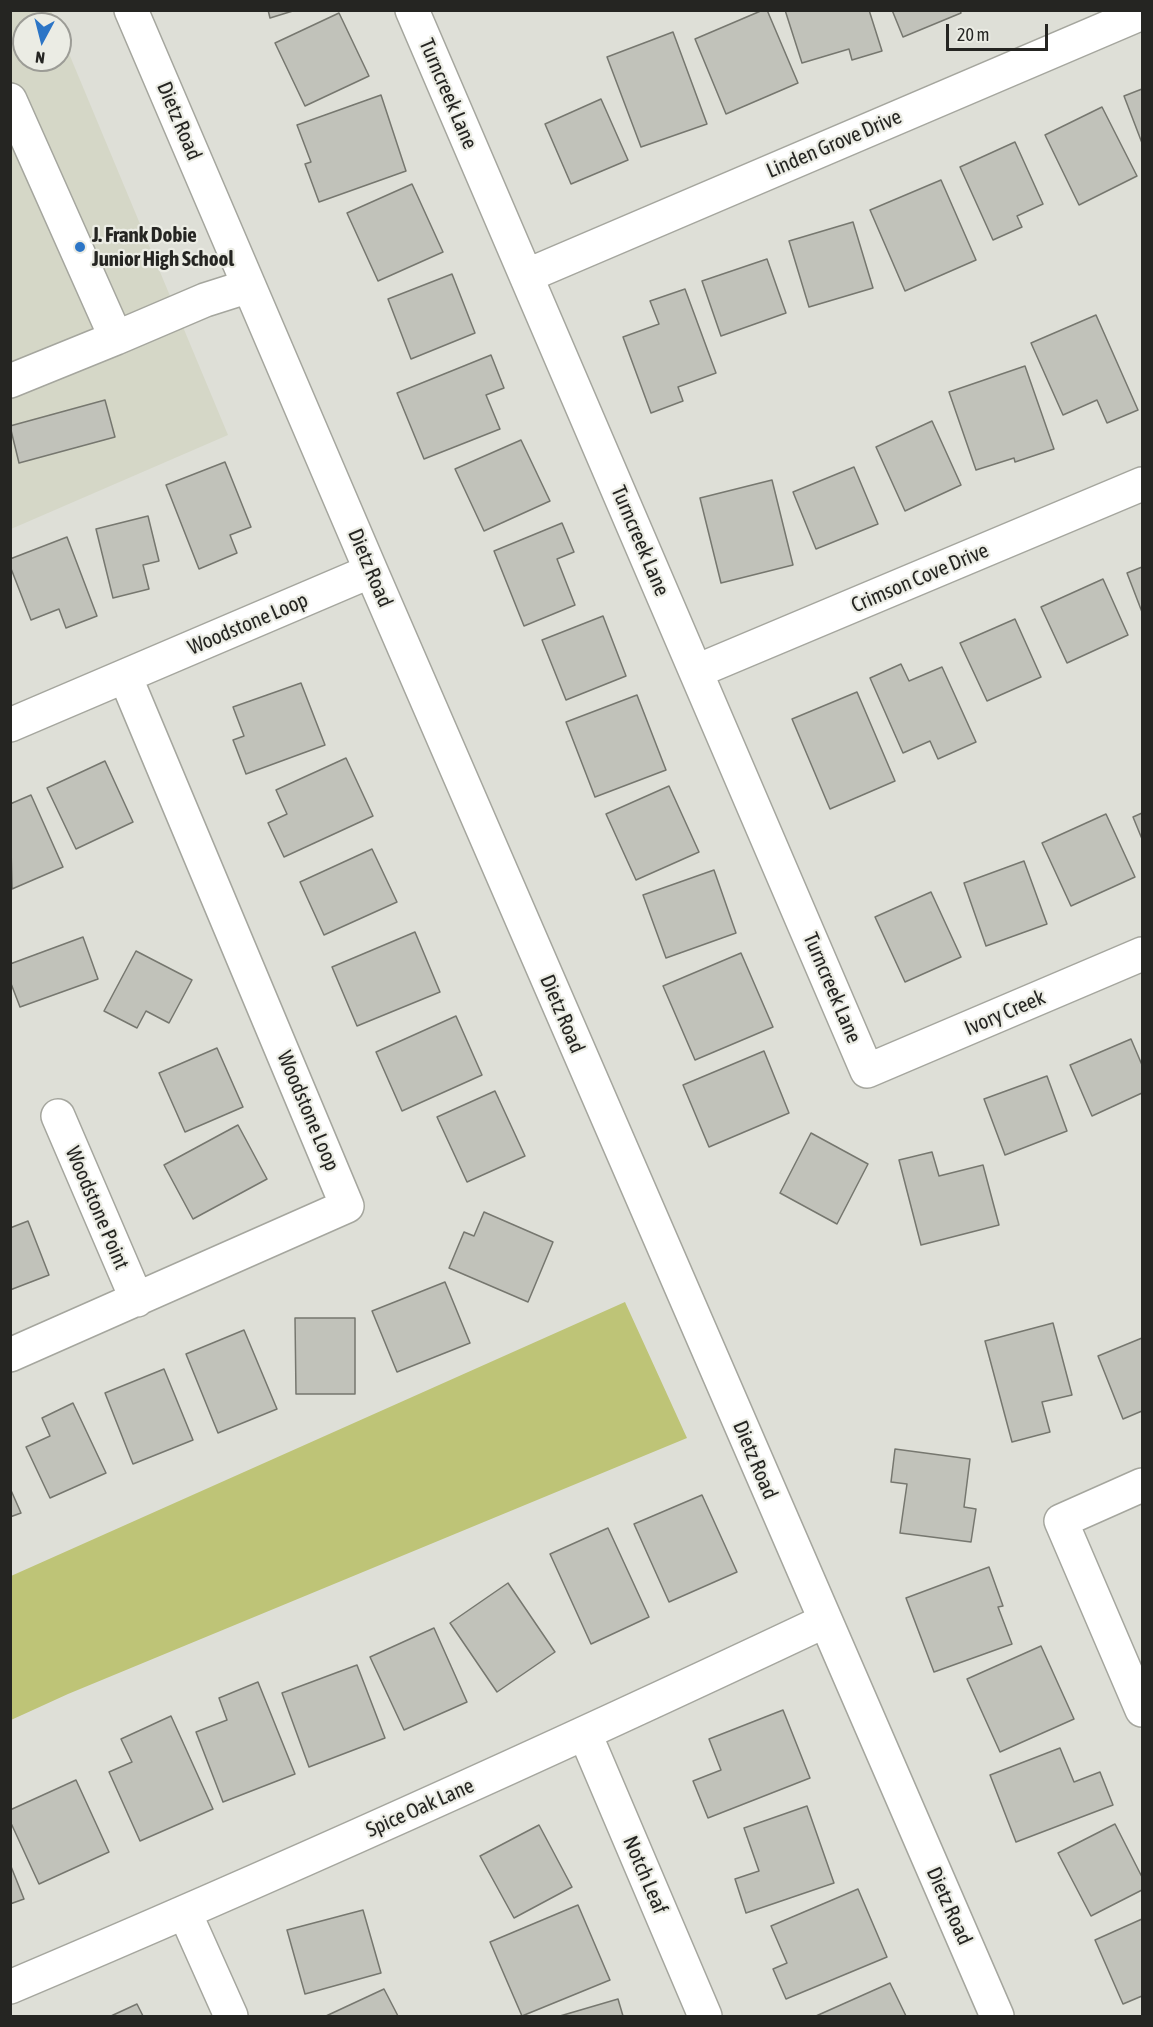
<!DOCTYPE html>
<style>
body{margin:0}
#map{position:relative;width:1153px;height:2027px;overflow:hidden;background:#dedfd7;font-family:"Asap Condensed",sans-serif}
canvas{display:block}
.frame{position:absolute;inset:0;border:12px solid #252522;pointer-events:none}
.north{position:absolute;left:12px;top:12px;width:60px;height:60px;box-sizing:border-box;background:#ebece4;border:2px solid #9c9c96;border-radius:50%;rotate:187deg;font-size:16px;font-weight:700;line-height:24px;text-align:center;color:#252522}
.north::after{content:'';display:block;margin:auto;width:21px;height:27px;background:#2c75c6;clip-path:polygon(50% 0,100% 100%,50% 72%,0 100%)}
.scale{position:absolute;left:946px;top:24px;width:102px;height:27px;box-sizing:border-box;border:3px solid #252522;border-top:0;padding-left:8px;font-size:18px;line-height:21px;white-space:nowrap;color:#252522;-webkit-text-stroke:4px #ebece4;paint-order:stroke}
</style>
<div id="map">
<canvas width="1153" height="2027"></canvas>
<div class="frame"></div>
<div class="north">N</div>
<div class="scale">20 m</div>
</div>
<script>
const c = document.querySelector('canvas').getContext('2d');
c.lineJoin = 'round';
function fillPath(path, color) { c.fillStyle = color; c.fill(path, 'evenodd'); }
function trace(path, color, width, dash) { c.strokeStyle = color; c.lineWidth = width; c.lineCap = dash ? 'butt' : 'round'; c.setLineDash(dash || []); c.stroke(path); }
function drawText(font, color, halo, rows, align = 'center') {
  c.font = font + ' "Asap Condensed",sans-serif'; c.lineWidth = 4.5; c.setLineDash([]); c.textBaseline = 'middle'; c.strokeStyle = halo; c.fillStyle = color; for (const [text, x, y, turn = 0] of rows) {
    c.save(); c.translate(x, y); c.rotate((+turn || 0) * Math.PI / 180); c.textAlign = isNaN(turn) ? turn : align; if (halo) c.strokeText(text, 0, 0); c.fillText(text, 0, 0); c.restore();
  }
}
fillPath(new Path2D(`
 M11 11H51L57 24H24V60H60V32L228 435 11 529Z`), '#d5d7c7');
fillPath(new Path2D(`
 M625 1302 687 1438 68 1694 11 1720V1576Z`), '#bec477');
const building = new Path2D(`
 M268 10H296L270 18Z
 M763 10H767L798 83 726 114 695 39Z
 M785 10H869L882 51 852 60 849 49 802 63Z
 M892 10H960L961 13 903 37Z
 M339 13 369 76 305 106 275 43Z
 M673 32 707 124 641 147 607 57Z
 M1142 89V143L1124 96Z
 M381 95 406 171 319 202 305 164 311 162 297 125Z
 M601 99 628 160 571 184 545 124Z
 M1102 107 1137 176 1079 205 1045 135Z
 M1015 142 1043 204 1017 216 1022 227 993 240 960 167Z
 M941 180 976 260 905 291 870 210Z
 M412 184 443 252 378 281 347 213Z
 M853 222 873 288 809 307 789 241Z
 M767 259 786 313 721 336 702 281Z
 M452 274 475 333 411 359 388 299Z
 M685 289 716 373 678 387 683 401 651 413 623 337 659 324 650 301Z
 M1096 315 1138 410 1107 423 1097 400 1063 415 1031 343Z
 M491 355 504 388 486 395 500 429 424 459 397 393Z
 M1025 366 1054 449 1015 462 1014 458 976 470 949 392Z
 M105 400 115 437 19 463 10 426Z
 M932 421 961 485 905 511 876 447Z
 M521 440 550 501 484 531 455 469Z
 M225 462 251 527 230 535 237 553 199 569 166 485Z
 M854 467 878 524 816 549 793 492Z
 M772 480 793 565 721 583 700 498Z
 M148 516 159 561 143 565 149 589 113 598 96 529Z
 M562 523 574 552 557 559 575 605 524 626 494 551Z
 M67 537 97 616 66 628 59 609 31 620 10 566V559Z
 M1142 567V612L1127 573Z
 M1103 579 1128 635 1067 663 1041 607Z
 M603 616 626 676 566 700 542 640Z
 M1015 619 1041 677 987 701 960 643Z
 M901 664 909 681 942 667 976 742 938 759 930 741 903 753 870 678Z
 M301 683 325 745 246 774 233 740 244 736 233 707Z
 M857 692 895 781 830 809 792 719Z
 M637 695 666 770 595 797 566 722Z
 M346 758 373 816 284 857 268 823 287 814 276 790Z
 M105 761 133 822 76 849 47 788Z
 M669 786 699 852 636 880 606 814Z
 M31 795 63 867 12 889 10 804Z
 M1142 813V839L1133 817Z
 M1106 814 1135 877 1071 906 1042 843Z
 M372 849 397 902 324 935 300 882Z
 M1024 861 1047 924 986 946 964 883Z
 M714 870 736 933 666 958 643 895Z
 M931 892 961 957 905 982 875 917Z
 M415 932 440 992 357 1026 332 967Z
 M83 937 98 979 20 1007 10 981V964Z
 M136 951 192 980 169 1023 146 1011 137 1028 104 1011Z
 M741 953 773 1027 695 1060 663 986Z
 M456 1016 482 1075 402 1111 376 1052Z
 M1131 1039 1142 1065V1093L1092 1116 1070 1065Z
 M217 1048 243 1107 185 1132 159 1073Z
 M764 1051 789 1113 709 1147 683 1085Z
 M1047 1076 1067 1131 1005 1155 984 1099Z
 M495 1091 525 1156 467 1182 437 1117Z
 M238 1125 267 1179 193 1219 164 1165Z
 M811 1133 868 1164 837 1224 780 1193Z
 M932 1152 939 1176 983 1165 999 1225 921 1245 899 1160Z
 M484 1212 553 1242 528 1302 449 1268 464 1232 474 1236Z
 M28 1221 49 1275 10 1290V1228Z
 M445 1282 470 1343 397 1372 372 1311Z
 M295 1318H355V1394H296Z
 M1053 1323 1072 1395 1042 1402 1050 1432 1012 1442 985 1341Z
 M244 1330 277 1409 218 1433 186 1354Z
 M1142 1338V1411L1123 1419 1098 1356Z
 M164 1369 193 1440 133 1464 105 1393Z
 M73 1403 106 1473 50 1498 26 1447 50 1436 42 1418Z
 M895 1449 970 1459 964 1507 976 1509 971 1542 900 1533 907 1484 891 1482Z
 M10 1488 21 1513 10 1517Z
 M702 1495 737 1572 669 1602 634 1524Z
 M608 1528 649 1617 591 1644 550 1554Z
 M989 1567 1003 1606 998 1607 1012 1644 934 1672 906 1598Z
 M508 1583 555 1652 497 1692 450 1623Z
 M434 1628 467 1702 404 1730 370 1657Z
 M1041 1646 1074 1719 1000 1752 967 1679Z
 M357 1665 385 1738 309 1767 282 1693Z
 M258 1682 295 1774 223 1802 196 1732 227 1720 219 1698Z
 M783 1710 810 1778 708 1818 693 1781 721 1770 709 1739Z
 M171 1716 213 1809 140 1841 109 1772 132 1762 121 1739Z
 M1060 1748 1074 1782 1100 1772 1113 1805 1016 1842 990 1775Z
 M76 1780 109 1852 39 1884 10 1821V1810Z
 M807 1806 834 1883 746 1913 735 1879 759 1871 744 1828Z
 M1115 1824 1142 1877V1890L1091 1916 1058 1853Z
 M539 1825 572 1887 514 1918 480 1856Z
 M10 1864 24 1899 10 1904Z
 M858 1889 887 1957 786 1999 773 1969 787 1963 771 1926Z
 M578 1905 610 1980 522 2016 490 1942Z
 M363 1910 381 1973 305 1994 287 1930Z
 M1142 1919V1996L1123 2004 1095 1940Z
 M890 1983 906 2016H816Z
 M384 1989 398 2016H326Z
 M618 1999 623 2016H560Z
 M137 2004 143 2016H111Z`);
fillPath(building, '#c1c2ba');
trace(building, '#76776f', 1.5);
const minor = new Path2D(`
 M131 10 371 571 997 2016
 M412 10 867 1071 1142 954
 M10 100 116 338 205 300 249 286
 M526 276 1142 13
 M10 381 116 338
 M697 671 1142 484
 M10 725 371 571
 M58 1116 137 1300
 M10 1355 347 1206 125 676
 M1142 1485 1061 1521 1142 1710
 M585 1734 705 2016
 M185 1913 231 2016
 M10 1987C284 1871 556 1748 825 1621`);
trace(minor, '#a5a69e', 36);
trace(minor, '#fff', 33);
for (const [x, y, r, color] of [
 [80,247,6,"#2c75c6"]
]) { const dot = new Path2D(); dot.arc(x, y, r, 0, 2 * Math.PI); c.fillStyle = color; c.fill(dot); trace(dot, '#ebece4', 2); }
drawText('21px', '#252522', '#ebece4', [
 ["Turncreek Lane",448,94,67],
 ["Dietz Road",179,121,67],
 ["Linden Grove Drive",834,144,-23],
 ["Turncreek Lane",640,541,67],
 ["Dietz Road",370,568,67],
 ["Crimson Cove Drive",920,578,-23],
 ["Woodstone Loop",248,624,-23],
 ["Turncreek Lane",832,988,67],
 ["Ivory Creek",1005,1013,-23],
 ["Dietz Road",562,1014,67],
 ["Woodstone Loop",308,1111,67],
 ["Woodstone Point",97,1208,67],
 ["Dietz Road",755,1460,67],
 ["Spice Oak Lane",420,1808,-24],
 ["Notch Leaf",645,1875,67],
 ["Dietz Road",949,1906,66]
]);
drawText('bold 21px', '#252522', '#ebece4', [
 ["J. Frank Dobie",92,235],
 ["Junior High School",92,259]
], 'left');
</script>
